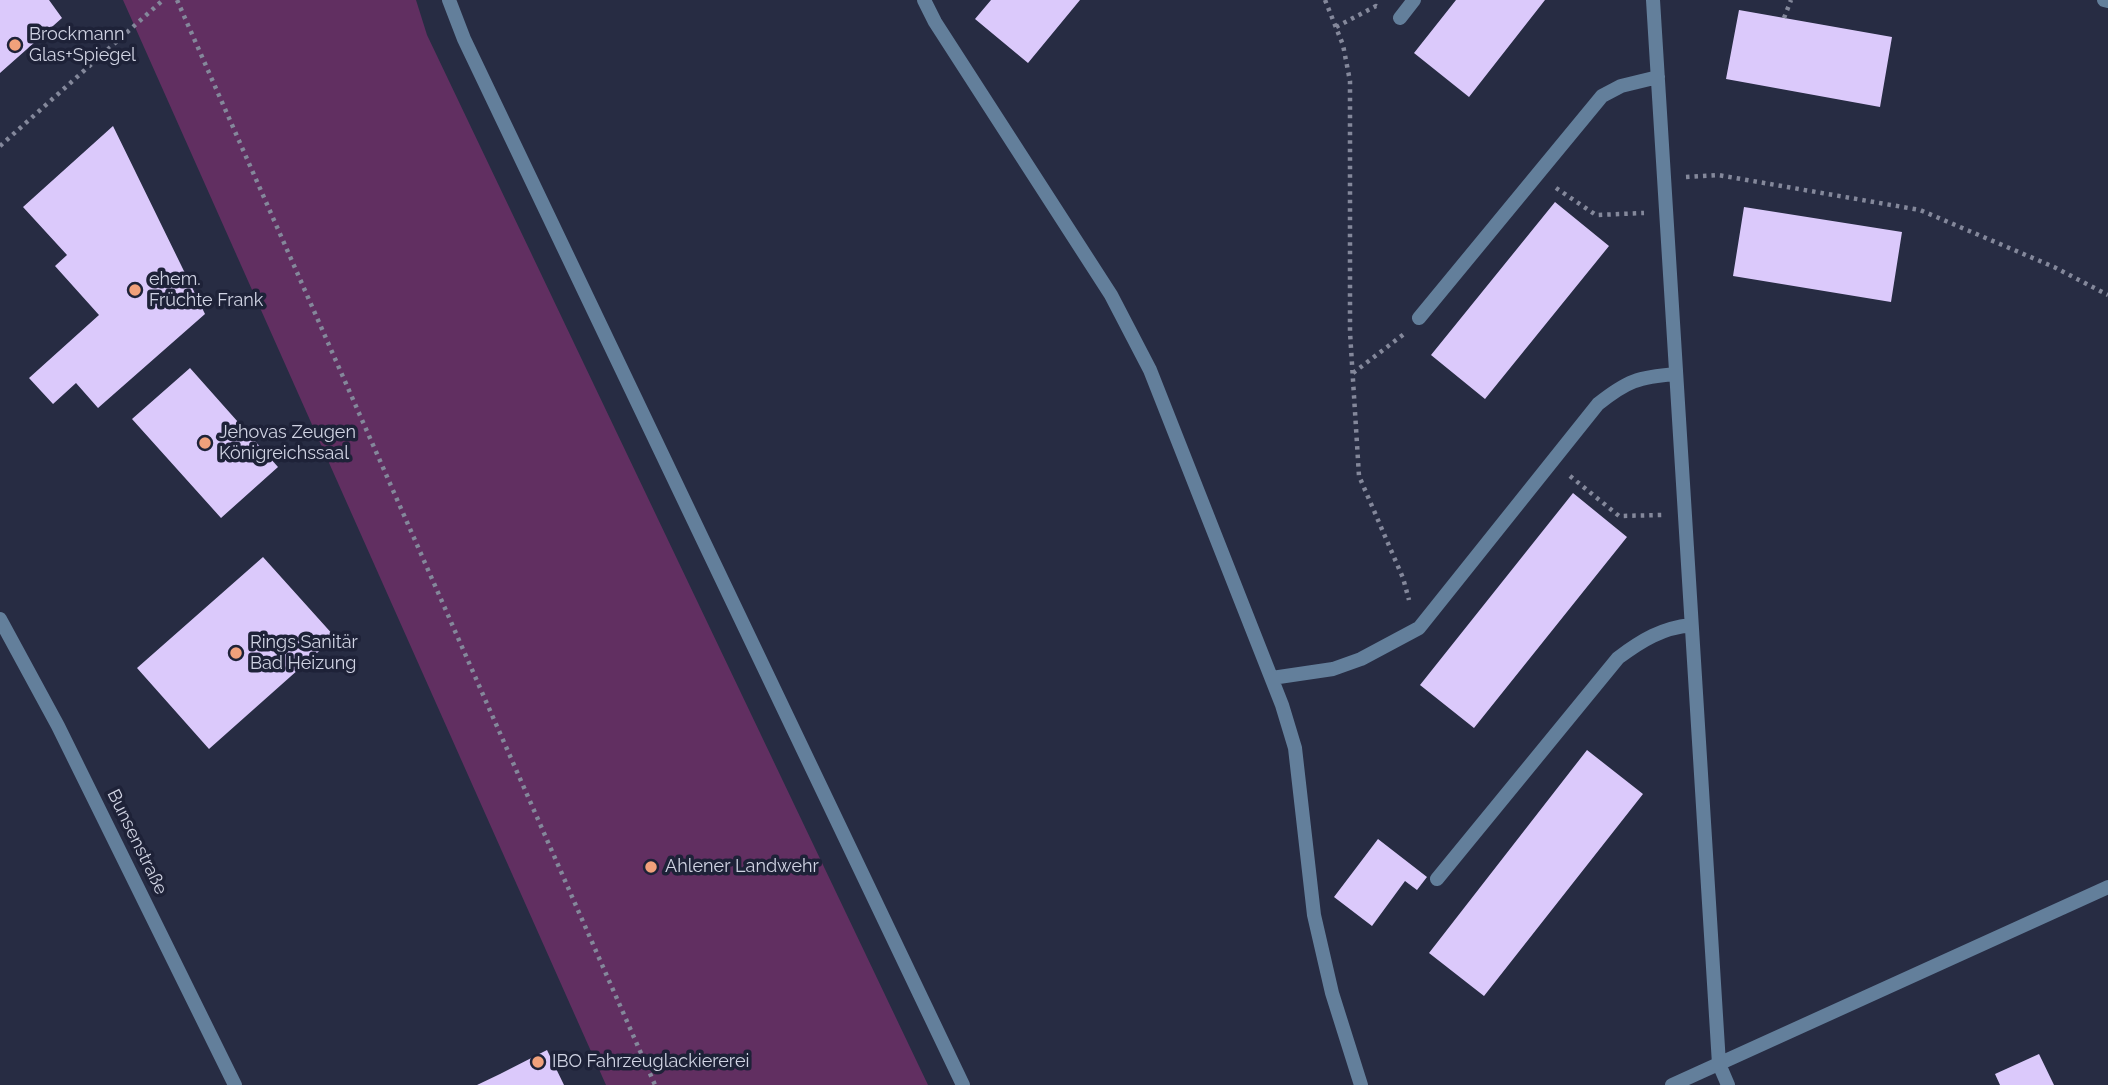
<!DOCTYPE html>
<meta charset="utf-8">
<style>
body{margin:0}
canvas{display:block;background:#272c43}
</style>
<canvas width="2108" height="1085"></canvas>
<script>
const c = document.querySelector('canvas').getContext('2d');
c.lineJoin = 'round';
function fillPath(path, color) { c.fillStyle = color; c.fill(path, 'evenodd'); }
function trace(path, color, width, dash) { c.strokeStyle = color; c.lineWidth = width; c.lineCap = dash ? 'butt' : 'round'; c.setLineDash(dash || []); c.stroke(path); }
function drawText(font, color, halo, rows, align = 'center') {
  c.font = font + ' Raleway,sans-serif'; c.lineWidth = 7; c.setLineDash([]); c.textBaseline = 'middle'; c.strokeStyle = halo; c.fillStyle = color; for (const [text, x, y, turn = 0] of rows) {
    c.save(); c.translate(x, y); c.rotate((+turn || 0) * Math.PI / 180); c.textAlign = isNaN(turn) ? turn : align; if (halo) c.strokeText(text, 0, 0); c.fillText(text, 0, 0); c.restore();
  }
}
fillPath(new Path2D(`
 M123 0H416L427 35 928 1085H606Z`), '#612f61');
fillPath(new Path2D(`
 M0 0H49L62 18 0 73Z
 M991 0H1080L1028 63 975 19Z
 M1456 0H1545L1469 97 1414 53Z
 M1739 10 1892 37 1880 107 1726 79Z
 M113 126 205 314 98 408 76 383 53 404 29 378 99 315 55 266 67 255 23 207Z
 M1555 202 1609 246 1485 399 1431 355Z
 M1744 207 1902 232 1891 302 1733 276Z
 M190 368 278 467 221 518 132 419Z
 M1573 493 1627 537 1474 728 1420 685Z
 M263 557 335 637 209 749 137 668Z
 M1587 750 1643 794 1484 996 1429 953Z
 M1378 839 1427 877 1417 890 1405 881 1372 926 1334 897Z
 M547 1050 564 1085H477L500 1074Z
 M2039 1054 2054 1085H2000L1995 1074Z`), '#dbc9fb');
trace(new Path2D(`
 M177 0 655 1085
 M1325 0 1343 45 1350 81V332L1359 476 1403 578 1409 600
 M1784 18 1791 0
 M1336 27 1376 6 1380 8
 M0 146 163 0
 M1686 177 1718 175 1920 210 2054 267 2108 295
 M1556 188 1596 215 1644 213
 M1353 373 1404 334
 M1570 476 1619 516 1663 515`), '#84889b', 4.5, [3.5, 5]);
trace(new Path2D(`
 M449 0 464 39 963 1085
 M924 0 935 22 1111 295 1150 370 1282 705 1295 748 1314 915 1332 993 1361 1085
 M1653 0 1719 1064 1728 1085
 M2104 0 2108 1
 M1400 18 1414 0
 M1419 318 1602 96 1621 86 1658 77
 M1272 678 1333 669 1361 659 1419 628 1598 404C1627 381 1638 377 1676 374
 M1437 879 1618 658C1642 640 1662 628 1691 625
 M1672 1085 2108 887`), '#637f9b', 14);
trace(new Path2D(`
 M0 619 58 726 235 1085`), '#637f9b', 14);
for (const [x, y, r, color] of [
 [15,45,7,"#f1a17b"],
 [135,290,7,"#f1a17b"],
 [205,443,7,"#f1a17b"],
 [236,653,7,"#f1a17b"],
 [651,867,7,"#f1a17b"],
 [538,1062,7,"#f1a17b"]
]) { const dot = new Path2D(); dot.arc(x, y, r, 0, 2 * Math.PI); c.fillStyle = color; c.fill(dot); trace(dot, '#1e2238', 2.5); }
drawText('18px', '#d0d3e3', '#1e2238', [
 ["Brockmann",29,35],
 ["Glas+Spiegel",29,56],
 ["ehem.",149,280],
 ["Früchte Frank",149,301],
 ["Jehovas Zeugen",219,433],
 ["Königreichssaal",219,454],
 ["Rings Sanitär",250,643],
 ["Bad Heizung",250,664],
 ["Ahlener Landwehr",665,867],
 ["IBO Fahrzeuglackiererei",552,1062]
], 'left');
drawText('18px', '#d0d3e3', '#1e2238', [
 ["Bunsenstraße",137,842,64]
]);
</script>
